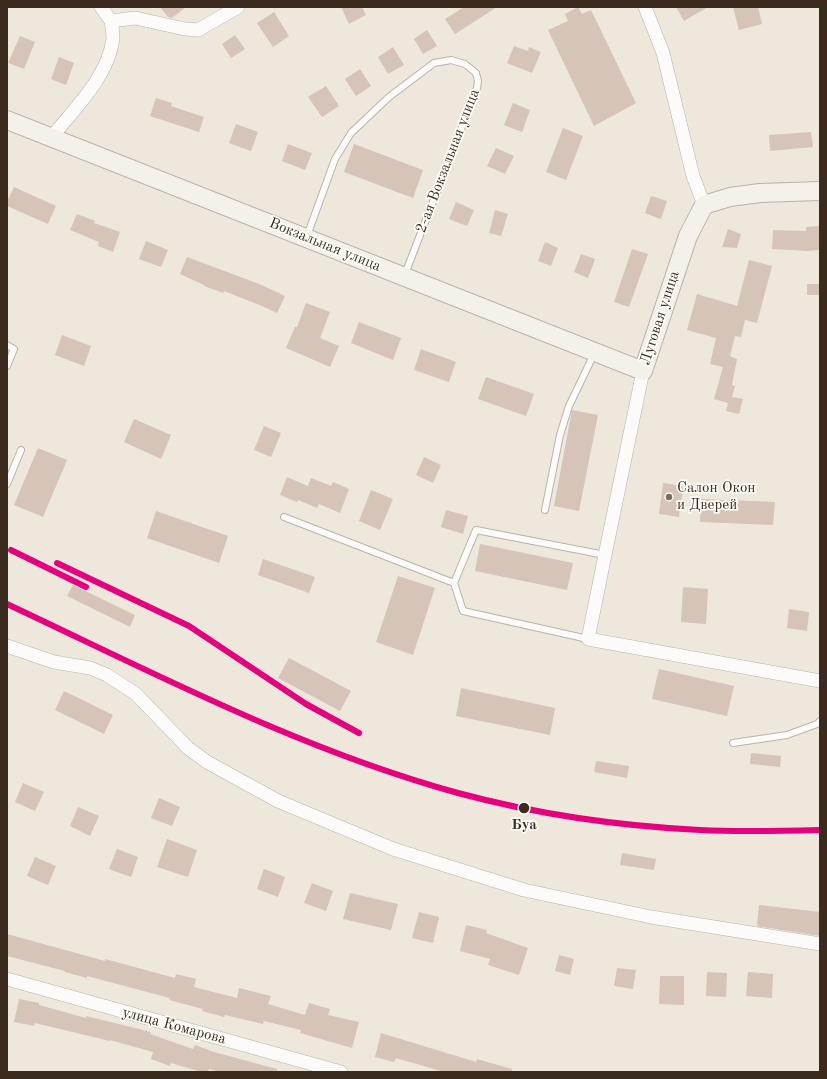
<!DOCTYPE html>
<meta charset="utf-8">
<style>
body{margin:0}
#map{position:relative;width:827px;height:1079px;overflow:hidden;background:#eee7dc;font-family:"Old Standard TT",serif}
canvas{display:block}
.frame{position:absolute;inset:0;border:8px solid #3b2a1e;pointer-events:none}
</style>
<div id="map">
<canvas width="827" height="1079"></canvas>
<div class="frame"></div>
</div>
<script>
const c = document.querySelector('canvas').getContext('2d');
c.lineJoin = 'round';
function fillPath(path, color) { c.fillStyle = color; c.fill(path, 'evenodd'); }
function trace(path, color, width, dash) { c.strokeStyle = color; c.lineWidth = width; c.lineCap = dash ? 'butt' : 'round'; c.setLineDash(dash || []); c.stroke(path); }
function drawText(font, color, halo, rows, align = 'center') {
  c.font = font + ' "Old Standard TT",serif'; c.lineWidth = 3.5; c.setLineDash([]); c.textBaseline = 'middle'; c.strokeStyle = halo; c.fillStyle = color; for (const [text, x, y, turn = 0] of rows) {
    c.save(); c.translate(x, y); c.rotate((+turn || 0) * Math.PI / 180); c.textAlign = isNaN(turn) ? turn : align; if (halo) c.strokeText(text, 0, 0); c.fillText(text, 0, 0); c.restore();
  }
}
fillPath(new Path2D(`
 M160 7H186L172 18 168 17Z
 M341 7H362L366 15 349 24Z
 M464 7H497L455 34 445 19Z
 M578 7 582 14 591 10 636 103 594 126 548 30 568 21 565 14Z
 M676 7H708L684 21Z
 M733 7H758L762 24 739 30Z
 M274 12 289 36 273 47 257 23Z
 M427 30 437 46 423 54 414 39Z
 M235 35 245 49 231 58 222 44Z
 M20 36 35 42 24 69 8 63Z
 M514 46 528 51 529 47 541 52 532 73 507 63Z
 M393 47 404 65 388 74 378 57Z
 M59 57 74 63 66 85 51 79Z
 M360 69 371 86 356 96 345 79Z
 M326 86 339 106 322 117 308 97Z
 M156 98 172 103 171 106 204 117 199 132 150 116Z
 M513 103 530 110 522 132 504 125Z
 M236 124 258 132 251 151 229 143Z
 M563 128 583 136 566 180 546 172Z
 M811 132 813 147 770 151 769 135Z
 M288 144 312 153 305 170 282 161Z
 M354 144 423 170 413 198 344 172Z
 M496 148 514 156 505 174 487 166Z
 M14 187 56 206 48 224 7 206V202Z
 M651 196 667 201 661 219 645 213Z
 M456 202 474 210 467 226 449 219Z
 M495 210 508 214 501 236 489 233Z
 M77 214 95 221 94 223 120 232 113 252 98 246 99 242 70 230Z
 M820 226V250L808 251 772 249 773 230 806 231V227Z
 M728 229 741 234 737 248 722 247Z
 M146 241 168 250 161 267 139 259Z
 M545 242 558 248 551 266 538 261Z
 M632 249 648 254 629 307 614 302Z
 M581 254 595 259 588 278 574 272Z
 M187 257 259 284 285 296 277 313 262 306 224 291 223 293 204 286V285L180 274Z
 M749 260 772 266 757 323 745 320 741 337 735 336 730 356 737 359 732 385 735 386 732 397 743 399 739 414 726 411 728 403 714 399 723 367 710 364 716 338 687 330 697 294 737 306Z
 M807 284H820V295H807Z
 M306 303 330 312 320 338 339 346 330 367 286 348 295 327H297Z
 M359 322 401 338 393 360 351 343Z
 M62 335 91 346 84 366 55 355Z
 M421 349 456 362 449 382 414 370Z
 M486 377 534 394 526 416 478 399Z
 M572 410 598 415 579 511 554 506Z
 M134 419 171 435 161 459 124 442Z
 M264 426 281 433 271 457 254 450Z
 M38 448 67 460 43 517 14 505Z
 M424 457 441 465 433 483 416 475Z
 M287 477 308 486 311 478 331 486 333 482 349 489 340 513 319 504 317 508 298 500 297 502 280 495Z
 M663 483 683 486 679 517 659 514Z
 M371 490 393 499 380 530 359 521Z
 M701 499 775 502 773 525 700 522Z
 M446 510 468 516 463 534 441 527Z
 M156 511 228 536 219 563 147 538Z
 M480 544 573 563 567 590 475 571Z
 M263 559 315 577 309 593 258 575Z
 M398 576 435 588 413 655 376 642Z
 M73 585 135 615 130 627 67 596Z
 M683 587 708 589 706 624 681 622Z
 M789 609 809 612 807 631 787 628Z
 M289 658 351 691 340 711 278 678Z
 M659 669 734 686 727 716 652 699Z
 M461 688 555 708 550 735 456 716Z
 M64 691 113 715 104 734 55 710Z
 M751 753 781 756 780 767 750 764Z
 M596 761 629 766 627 778 594 772Z
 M23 783 44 792 35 811 15 802Z
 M159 798 180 807 172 826 151 818Z
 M78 807 99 816 90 836 70 826Z
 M167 839 197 850 188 877 157 867Z
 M117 849 138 857 131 877 109 869Z
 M622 853 656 859 654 870 620 865Z
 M35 857 56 866 48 885 27 876Z
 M264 869 285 877 278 897 257 889Z
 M312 883 333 891 326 911 304 903Z
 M350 893 398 904 391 930 343 919Z
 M759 905 820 912V936L757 926Z
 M419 912 439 917 433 943 412 938Z
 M466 925 487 930 486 933 528 948 519 975 488 965 490 959 460 951Z
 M7 934 105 961V959L175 978 176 974 196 979 194 987 237 998 239 988 271 996 268 1004 305 1015 309 1003 330 1009 328 1015 359 1022 352 1048 300 1033 301 1030 264 1021 263 1024 225 1015 224 1017 202 1011 203 1009 169 1000 170 998 87 976V978L65 972V971L7 956Z
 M559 955 574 959 570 975 555 971Z
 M617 968 636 970 633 989 614 986Z
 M707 972 727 973 726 997 706 996Z
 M748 972 773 974 772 998 746 996Z
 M660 976H684V1005L659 1004Z
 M19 999 39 1003V1005L86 1018V1016L151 1032 150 1034 193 1049 195 1045 214 1052 277 1069V1072H220L209 1069 208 1072H201L171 1063 170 1066 151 1059 153 1052 110 1040V1041L35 1023 34 1026 14 1022Z
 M381 1033 476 1062 477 1059 512 1069V1072H444L396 1058 394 1062 375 1057Z`), '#d5c4b7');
const lane = new Path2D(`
 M307 236 335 159 351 133 389 97 434 63 451 60 465 64 476 73 478 81 477 88 405 274
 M7 345 14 349 7 366
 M7 484 21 450
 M545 510 560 435 569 406 594 354
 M284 517 454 583 463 611 588 639
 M454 583 476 530 605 555
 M733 743 787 735 817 724 820 721`);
const street = new Path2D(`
 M101 7 111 21
 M645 7 663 53 693 176 704 205
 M111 21 135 18 185 29 198 30 238 7
 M51 138C74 109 108 77 113 39 113 33 112 26 111 21
 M643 371 605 555 588 639 820 681
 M7 646 54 662 90 668 107 675 136 694 188 748 207 762 278 801 393 849 524 890 651 917 820 944
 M7 979 341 1072`);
const secondary = new Path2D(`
 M7 120 643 371 688 236 704 205 730 197 760 193 820 191`);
trace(lane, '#b9b3ab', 8);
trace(street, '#b9b3ab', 14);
trace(secondary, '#b9b3ab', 20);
trace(lane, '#fcfbfa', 6);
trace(street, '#fcfbfa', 13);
trace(secondary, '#f4f1eb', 18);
trace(new Path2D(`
 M11 550 86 587
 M57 563 189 626 306 704 359 733
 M7 604C154 673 301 750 458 793 536 814 619 826 700 830 740 832 780 831 820 830`), '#e5007d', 6);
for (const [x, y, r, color] of [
 [669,497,4,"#7a6c60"],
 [524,808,6,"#3b2a1e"]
]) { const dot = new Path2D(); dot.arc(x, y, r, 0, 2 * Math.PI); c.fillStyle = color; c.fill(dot); trace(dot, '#fdfcf7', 1.5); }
drawText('15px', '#3b2a1e', '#fdfcf7', [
 ["2-ая Вокзальная улица",448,161,-69],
 ["Вокзальная улица",325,245,22],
 ["Луговая улица",660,318,-72],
 ["улица Комарова",174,1026,15]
]);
drawText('15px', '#3b2a1e', '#fdfcf7', [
 ["Салон Окон",677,488],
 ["и Дверей",677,505]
], 'left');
drawText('bold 15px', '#3b2a1e', '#fdfcf7', [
 ["Буа",524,825]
]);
</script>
